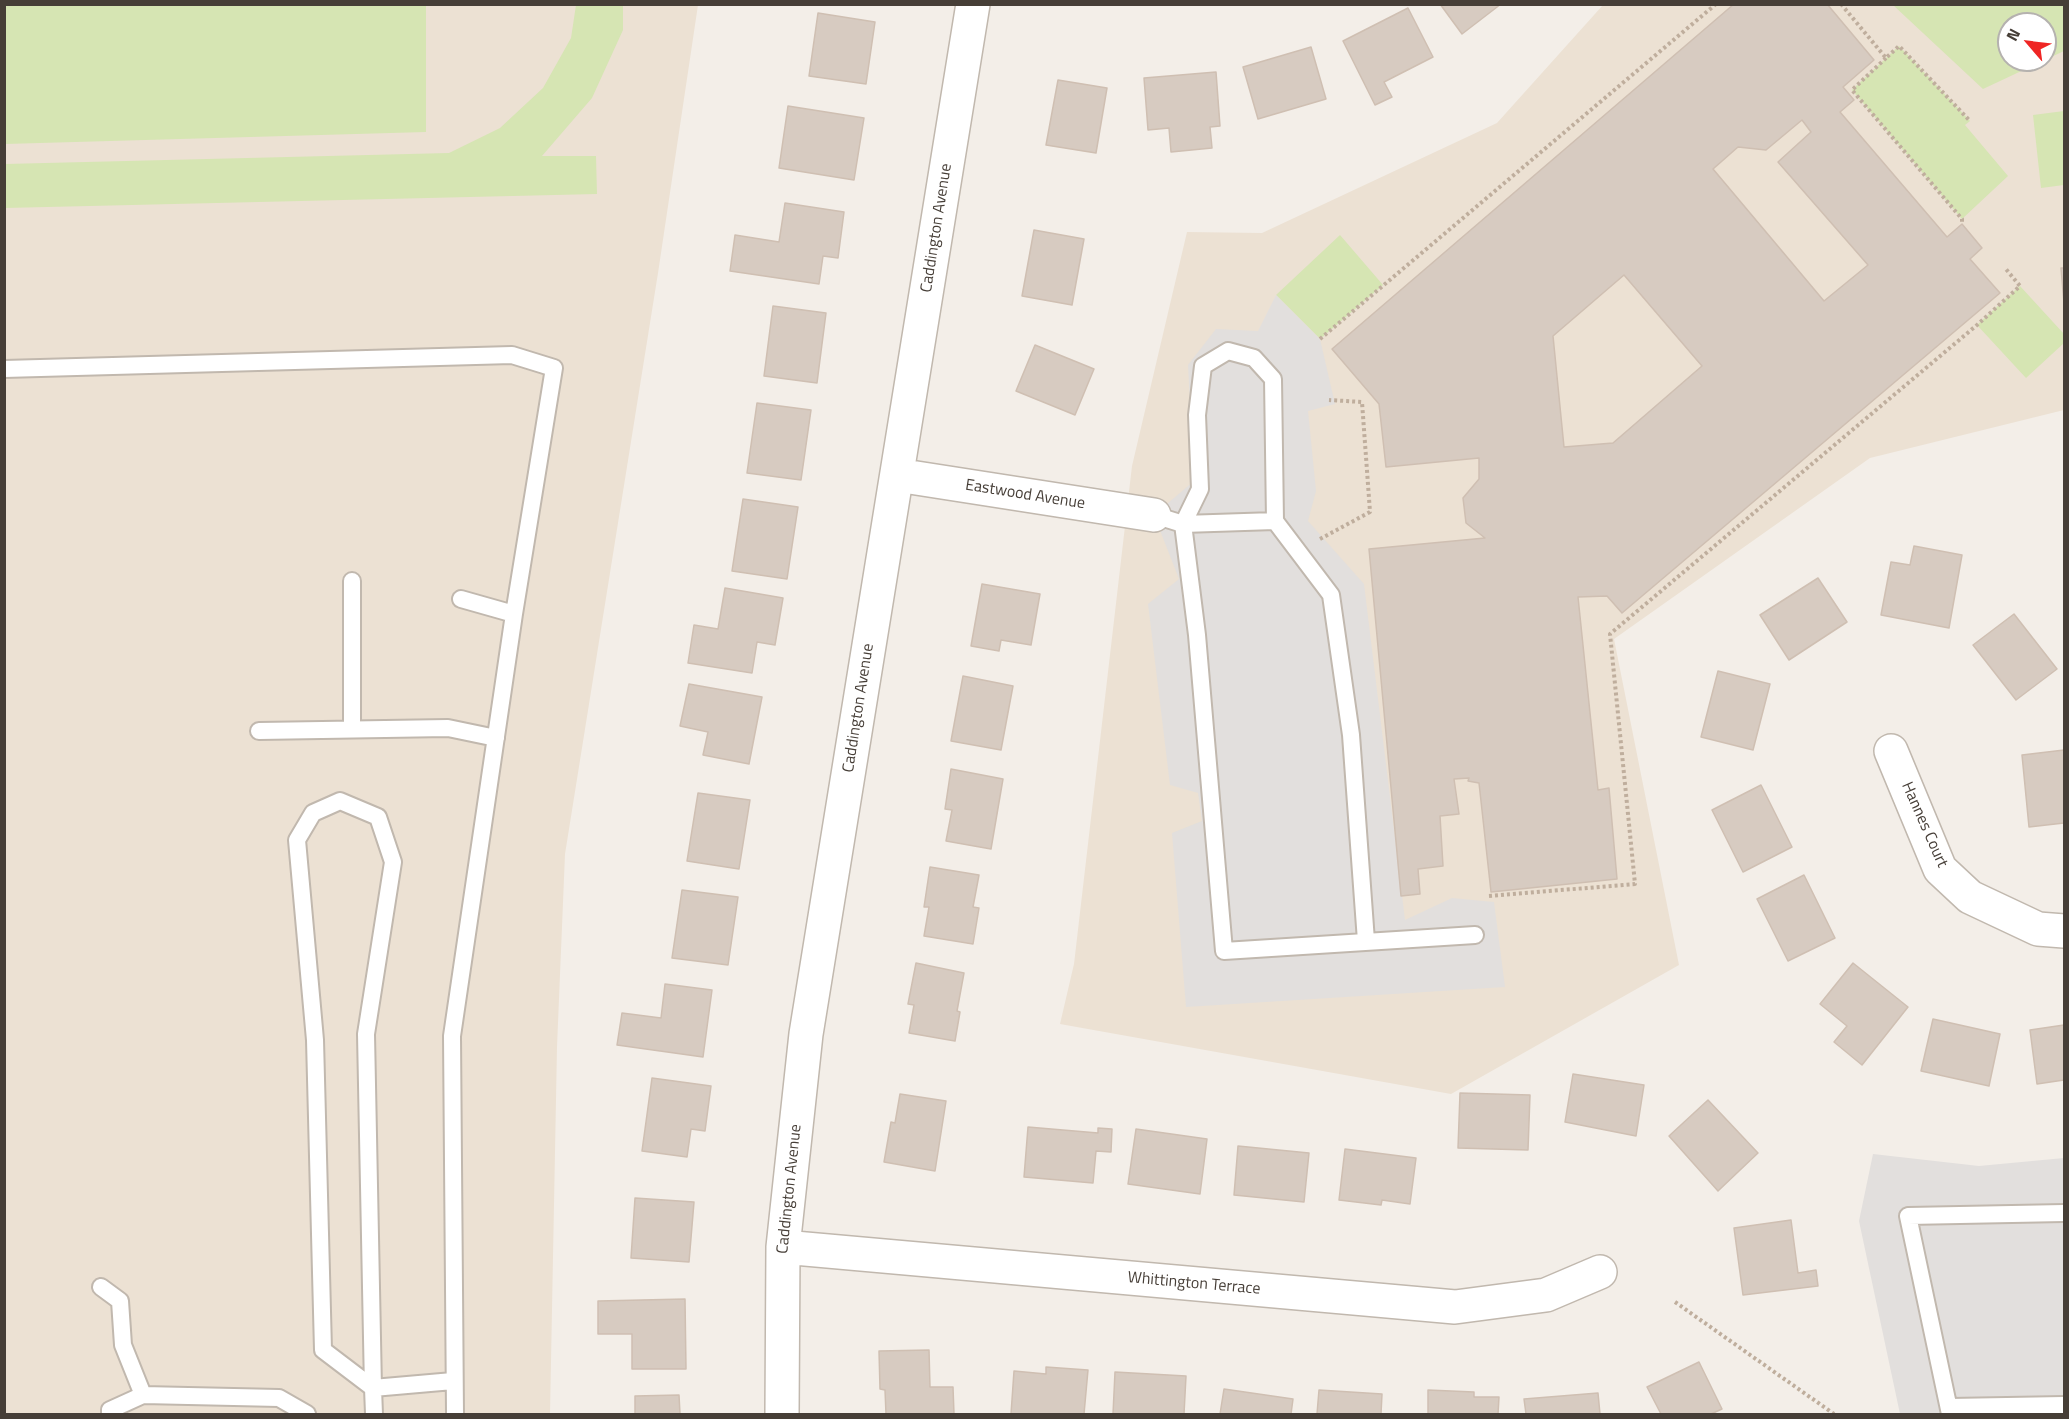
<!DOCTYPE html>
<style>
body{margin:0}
#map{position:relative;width:2069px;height:1419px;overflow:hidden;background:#f3eee8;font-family:"Titillium Web",sans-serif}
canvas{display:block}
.frame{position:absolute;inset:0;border:6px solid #463e37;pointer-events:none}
.north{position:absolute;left:1997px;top:12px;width:60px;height:60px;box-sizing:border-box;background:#fff;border:2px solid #b5b2af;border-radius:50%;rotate:298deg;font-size:16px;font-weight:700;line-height:24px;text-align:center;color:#463e37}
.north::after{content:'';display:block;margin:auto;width:21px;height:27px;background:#ef2624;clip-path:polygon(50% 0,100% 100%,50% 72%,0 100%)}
</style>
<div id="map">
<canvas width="2069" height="1419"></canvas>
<div class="frame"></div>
<div class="north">N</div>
</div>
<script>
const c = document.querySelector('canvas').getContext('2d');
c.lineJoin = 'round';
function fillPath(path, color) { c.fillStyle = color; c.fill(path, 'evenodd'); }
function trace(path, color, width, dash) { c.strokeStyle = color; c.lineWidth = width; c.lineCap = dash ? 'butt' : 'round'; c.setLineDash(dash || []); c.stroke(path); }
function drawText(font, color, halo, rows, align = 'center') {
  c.font = font + ' "Titillium Web",sans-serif'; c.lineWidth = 4.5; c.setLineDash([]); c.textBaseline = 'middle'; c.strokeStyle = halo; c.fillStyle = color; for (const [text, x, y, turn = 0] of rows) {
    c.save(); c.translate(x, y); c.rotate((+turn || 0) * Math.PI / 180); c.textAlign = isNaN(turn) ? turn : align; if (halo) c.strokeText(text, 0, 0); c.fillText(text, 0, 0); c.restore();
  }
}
fillPath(new Path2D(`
 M5 5H698L658 273 565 854 557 1047 550 1414H5Z
 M1603 5H2064V410L1870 458 1614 639 1679 965 1451 1094 1060 1024 1074 964 1132 466 1187 232 1262 233 1497 123ZM2009 24H2045V60H2009Z`), '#ece1d3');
fillPath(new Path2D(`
 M4 5H426V132L5 144Z
 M576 5H623V30L592 98 542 156H596L597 194 5 208V164L449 153 500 128 543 88 571 38Z
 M1893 5H2064V51L1983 89ZM2009 24H2045V60H2009Z
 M1899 46 1970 121 1965 125 2008 176 1962 219 1852 90Z
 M2064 111V185L2041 188 2033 115Z
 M1340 235 1383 285 1320 339 1276 295Z
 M2020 286 2064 334V343L2026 378 1977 325Z`), '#d6e5b3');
fillPath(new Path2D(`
 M1276 295 1320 339 1335 404 1308 411 1316 491 1308 521 1364 584 1405 920 1452 898 1494 902 1505 987 1186 1007 1172 833 1202 821 1198 793 1170 785 1148 604 1179 579 1154 515 1194 481 1188 365 1216 329 1258 331Z
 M1873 1154 1979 1166 2064 1158V1405L1950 1414H1900L1859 1221Z`), '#e2dfdd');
const building = new Path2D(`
 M1440 4H1501L1462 34Z
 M1734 4H1827L1874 60 1843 87 1854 100 1840 112 1947 237 1962 224 1982 248 1970 259 2000 293 1622 613 1607 596 1578 597 1598 790 1609 788 1617 879 1491 892 1479 783 1468 781 1469 778 1454 779 1459 814 1440 816 1443 866 1418 869 1420 894 1401 896 1369 549 1485 538 1466 523 1463 498 1479 479V458L1386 467 1379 404 1332 349ZM1802 120 1811 132 1778 162 1868 265 1824 301 1713 169 1738 147 1766 150ZM1624 275 1702 366 1613 443 1564 447 1553 336Z
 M1408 8 1433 57 1384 82 1392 97 1375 105 1343 41Z
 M818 13 875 22 866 84 809 76Z
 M1311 47 1326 99 1258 119 1243 67Z
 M1216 72 1220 126 1210 127 1212 148 1171 152 1169 128 1148 130 1144 78Z
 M1058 80 1107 88 1096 153 1046 145Z
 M788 106 864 118 854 180 779 168Z
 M785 203 844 212 838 258 823 256 819 284 730 271 735 235 779 242Z
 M1034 230 1084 239 1072 305 1022 296Z
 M2061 268H2064V303Z
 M773 306 826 313 817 383 764 376Z
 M1035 345 1094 369 1075 415 1016 391Z
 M757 403 811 410 801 480 747 473Z
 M743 499 798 507 787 579 732 571Z
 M1914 546 1962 555 1949 628 1881 615 1891 562 1910 565Z
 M1818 578 1847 622 1789 660 1760 615Z
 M982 584 1040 594 1031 645 1001 640 999 651 971 646Z
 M725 588 783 598 775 645 757 642 752 673 688 663 694 625 718 629Z
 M2014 614 2057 669 2016 700 1973 645Z
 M1718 671 1770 684 1753 750 1701 737Z
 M963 676 1013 686 1001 750 951 741Z
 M689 684 762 697 749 764 703 755 708 732 680 726Z
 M2064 750V823L2029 827 2022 755Z
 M951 769 1003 779 991 849 946 841 952 810 945 809Z
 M1761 785 1792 847 1743 872 1712 810Z
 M698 793 750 800 739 869 687 861Z
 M930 867 979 875 973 907 979 908 973 944 924 936 929 907H924Z
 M1804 875 1835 938 1788 961 1757 899Z
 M682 890 738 897 728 965 672 958Z
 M916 963 964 973 957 1011 960 1012 955 1041 909 1033 914 1005 908 1004Z
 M1853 963 1908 1007 1862 1065 1834 1042 1847 1026 1820 1004Z
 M665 984 712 990 703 1057 617 1045 622 1013 661 1018Z
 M1933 1019 2000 1034 1989 1086 1921 1071Z
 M2064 1025V1080L2037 1084 2030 1030Z
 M1573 1074 1644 1085 1636 1136 1565 1122Z
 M652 1078 711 1086 705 1131 691 1129 687 1157 642 1151Z
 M1460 1093 1530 1095 1528 1150 1458 1148Z
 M900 1094 946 1101 935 1171 884 1162 891 1122 895 1123Z
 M1708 1100 1758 1153 1718 1191 1669 1136Z
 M1028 1127 1098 1133V1128L1112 1129 1111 1152 1096 1151 1093 1183 1024 1177Z
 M1136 1129 1207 1139 1200 1194 1128 1184Z
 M1238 1146 1309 1153 1304 1202 1234 1195Z
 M1345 1149 1416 1158 1410 1204 1382 1200 1381 1205 1339 1200Z
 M635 1198 694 1202 689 1262 631 1258Z
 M1791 1220 1798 1273 1816 1270 1818 1286 1743 1295 1734 1228Z
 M685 1299 686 1369H632V1334H598V1301Z
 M929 1350 930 1387H953L954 1414H886L885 1390 880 1389 879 1351Z
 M1699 1362 1722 1409 1711 1414H1661L1647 1387Z
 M1046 1367 1088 1370 1084 1414H1011L1014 1371 1046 1374Z
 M1115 1372 1186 1376 1184 1414H1113Z
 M1224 1389 1293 1399 1291 1414H1220Z
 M1319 1390 1382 1394 1381 1414H1317Z
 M1428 1390 1474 1392V1397H1499L1498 1414H1428Z
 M1598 1393 1600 1414H1526L1524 1399Z
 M679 1395 680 1414H635V1396Z`);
fillPath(building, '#d7cbc1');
trace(building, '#cfbfb2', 1.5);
const service = new Path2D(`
 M4 369 512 355 554 368 514 614 452 1036 455 1414
 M1154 515 1183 524 1275 521
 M352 581V729
 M461 599 514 614
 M259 731 448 728 496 738
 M1366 941 1351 735 1331 595 1275 521 1273 379 1254 358 1228 351 1203 366 1197 415 1200 489 1183 524 1197 635 1224 951 1475 935
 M101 1287 120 1301 123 1345 143 1395
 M1950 1407 2064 1405
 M110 1414V1410L143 1395 279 1398 307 1414
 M374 1414 373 1388 366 1034 393 862 378 817 340 801 313 813 297 840 315 1040 323 1350 373 1388 453 1381
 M1950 1414 1908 1216 2064 1213`);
const minor = new Path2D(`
 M897 475 1154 515
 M1891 751 1940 869 1970 897 2038 929 2064 931
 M783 1247 1455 1307 1546 1295 1600 1272
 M782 1414 783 1247 806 1034 973 4`);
trace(service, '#c1b8ae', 20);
trace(minor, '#c1b8ae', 36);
trace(new Path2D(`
 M1841 4 1886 58 1899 46 1970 121
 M1886 58 1852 90 1962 219V224
 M1320 339 1716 4
 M1320 539 1370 512 1362 402 1329 400
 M1489 896 1635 884 1610 634 1977 325 2020 286 2005 268
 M1675 1302 1834 1414`), '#bfae9d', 4, [3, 3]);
trace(service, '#fff', 16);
trace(minor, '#fff', 33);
drawText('16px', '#463e37', '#fff', [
 ["Caddington Avenue",937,228,-81],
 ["Eastwood Avenue",1025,495,9],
 ["Caddington Avenue",859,708,-81],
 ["Hannes Court",1924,825,66],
 ["Caddington Avenue",790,1189,-84],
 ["Whittington Terrace",1194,1284,5]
]);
</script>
